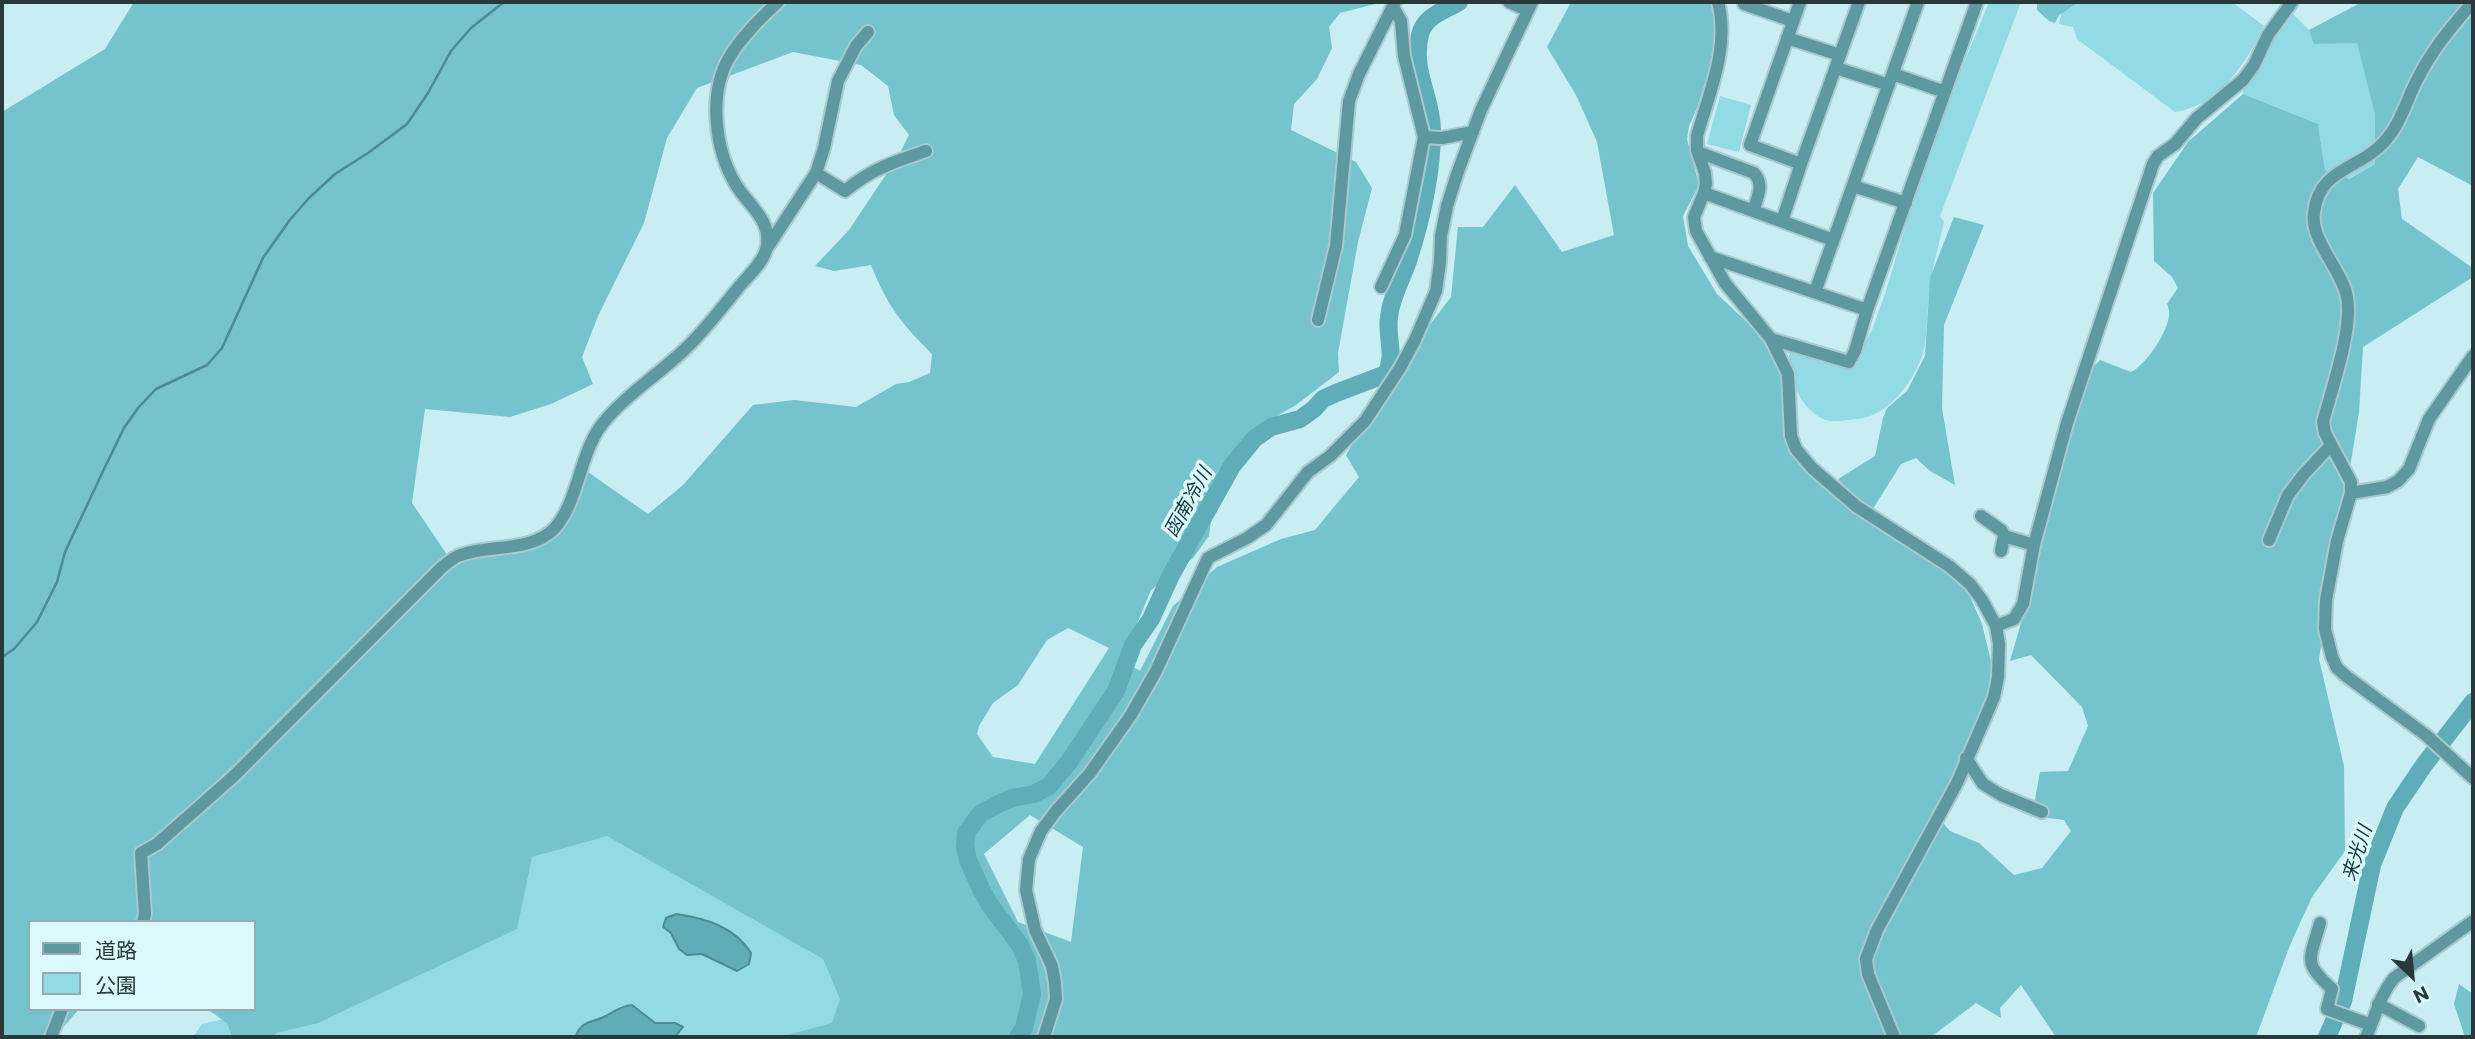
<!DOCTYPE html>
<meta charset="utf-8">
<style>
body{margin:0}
#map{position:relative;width:2475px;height:1039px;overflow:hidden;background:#c8edf2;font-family:Commissioner,"Noto Sans JP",sans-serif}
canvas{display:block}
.frame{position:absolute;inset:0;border:4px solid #29383a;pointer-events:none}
.legend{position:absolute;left:28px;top:920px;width:228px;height:91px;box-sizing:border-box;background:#dbf9fd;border:2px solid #94acaf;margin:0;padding:9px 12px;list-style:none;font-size:21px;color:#29383a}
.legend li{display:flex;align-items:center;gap:14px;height:35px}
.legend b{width:35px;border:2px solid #94acaf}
.north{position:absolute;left:2377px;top:941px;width:70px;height:70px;-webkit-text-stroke:5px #dbf9fd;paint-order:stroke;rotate:154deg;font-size:19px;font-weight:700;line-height:28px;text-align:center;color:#29383a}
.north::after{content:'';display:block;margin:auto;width:24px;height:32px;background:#29383a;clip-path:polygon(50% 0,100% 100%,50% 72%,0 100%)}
</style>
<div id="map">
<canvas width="2475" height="1039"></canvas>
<div class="frame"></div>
<ul class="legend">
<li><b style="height:9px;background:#5e99a1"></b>道路</li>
<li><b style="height:19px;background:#92dbe4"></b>公園</li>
</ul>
<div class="north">N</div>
</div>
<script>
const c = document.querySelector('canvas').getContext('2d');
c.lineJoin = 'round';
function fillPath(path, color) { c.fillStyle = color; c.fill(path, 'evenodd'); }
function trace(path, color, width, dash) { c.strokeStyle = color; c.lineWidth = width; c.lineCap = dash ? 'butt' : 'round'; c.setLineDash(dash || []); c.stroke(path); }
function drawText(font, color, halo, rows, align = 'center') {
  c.font = font + ' Commissioner,"Noto Sans JP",sans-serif'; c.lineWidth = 7; c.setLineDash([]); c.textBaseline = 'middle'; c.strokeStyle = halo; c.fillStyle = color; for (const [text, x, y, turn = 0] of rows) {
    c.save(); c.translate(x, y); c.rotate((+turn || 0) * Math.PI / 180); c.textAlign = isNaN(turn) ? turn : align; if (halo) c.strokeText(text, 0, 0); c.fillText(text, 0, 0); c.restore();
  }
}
fillPath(new Path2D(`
 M1989 2H2021L1940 216 1944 222C1940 241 1934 260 1931 280 1927 301 1928 323 1925 344 1920 374 1890 417 1857 419 1845 420 1832 424 1821 418 1796 404 1789 374 1789 348L1852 365 1872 330 1885 294 1929 148Z
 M2073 2H2232L2264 26C2246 63 2219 106 2175 112L2077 39 2073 27 2059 24 2063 7Z
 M2292 13 2309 30 2315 44 2357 42 2375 115V164L2348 179 2325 170 2318 124 2243 94V87L2262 64 2277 31Z
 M1720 96 1751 105 1739 152 1707 144Z
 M577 794 735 861 864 1000 827 1037H193L202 1024 347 990 519 848Z`), '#92dbe4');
fillPath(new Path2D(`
 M134 2H1383L1340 13 1329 27 1332 48 1317 79 1294 104 1291 130 1356 162 1372 188 1358 242 1338 353 1339 372 1296 405 1256 428 1217 473 1209 536 1193 558 1151 590 1122 660 1140 671 1173 606 1217 567 1281 539 1315 530 1359 477 1346 455 1396 369 1451 297 1458 227H1483L1515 185 1562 252 1614 235 1597 142 1576 95 1547 47 1571 2H1718L1723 28 1697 108 1689 126 1687 139 1699 185 1683 216 1688 246 1717 294 1748 323 1787 370 1795 454 1874 517 1939 557 1967 590 1982 624 1995 678 1965 746 1938 817 1950 831 1979 843 2014 875 2042 868 2071 831 2064 820 2032 816 2040 772 2068 771 2088 726 2082 707 2031 655 2010 661 2037 568 2060 457 2093 367 2100 360 2131 372C2146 365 2168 332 2169 315 2170 311 2168 307 2167 304L2178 288 2172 277 2154 261 2153 193 2188 142 2243 94 2318 124 2325 170 2349 179 2375 164V115L2357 43 2314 44 2309 30 2362 2H2473V186L2418 157 2398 189 2402 219 2473 268V277L2363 347 2359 412 2319 659 2344 766 2345 851 2312 897 2290 945 2256 1037H2056L2021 985 2000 1008 2001 1018 1976 1003 1931 1037H780L832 1023 840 999 823 959 607 836 532 857 517 929 318 1023 276 1033 274 1037H232L227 1023 207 1009H254V922H30V1009H79L55 1037H2V112L105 49ZM793 52 861 65 888 86 894 115 909 135 899 155 849 230 815 266 834 271 871 265C888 307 901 323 932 354L930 373 909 382 896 384 856 407 794 400 753 405 683 485 648 514 588 472 559 534C524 546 489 554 454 565L412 503 425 409 510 417 551 404 593 384 582 357 598 316 644 223 667 138 697 88ZM1068 628 1109 648 1035 764 993 757 977 734 979 726 993 703 1018 685 1047 640ZM1030 815 1083 847 1071 942 1018 922 984 854Z
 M2037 2H2079L2059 15 2055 23 2049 21 2037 10Z
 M1954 217 1984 225 1944 325 1942 408 1955 485 1930 471 1916 458 1901 464 1871 512 1838 479 1875 456 1883 418 1887 408 1907 391 1925 356 1930 278Z
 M2459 984 2473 994V1037H2465L2454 1004Z`), '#74c3cd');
const water = new Path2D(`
 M676 914C705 918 735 927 751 953L749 964 737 971 702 954 687 955 679 949 671 933 663 927 666 918Z
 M632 1005 655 1023H675L683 1027 675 1037H575C584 1018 591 1024 606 1016 615 1011 621 1006 632 1005Z`);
fillPath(water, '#5eadb8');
trace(water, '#4e8a92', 2);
trace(new Path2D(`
 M2 657 14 649 37 622 57 582 65 552 105 467 124 428 138 408 156 389 207 365 222 348 263 258 289 221 309 198 335 174 368 153 407 124 428 93 451 51 471 28 504 2`), '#4e8a92', 2.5);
trace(new Path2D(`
 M1018 1037 1024 1028 1032 994 1027 961 1020 945 990 905 981 889 968 860 965 846 966 833 980 814 994 806 1012 798 1034 794 1049 786 1069 762 1116 691 1133 645 1151 619 1171 575 1232 466 1254 439 1271 427 1300 419 1314 409 1323 399 1336 393 1386 374C1396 355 1386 337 1389 317 1391 297 1402 279 1408 261 1421 221 1432 172 1432 130 1432 97 1411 71 1420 35 1424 16 1444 11 1459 2
 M2327 1037 2343 1001 2372 865 2395 808 2424 765 2473 702`), '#5eadb8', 18);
const minor = new Path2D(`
 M1509 2 1520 7 1523 2
 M1718 2C1730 47 1709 93 1697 136V150L1705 173 1706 184 1704 193 1694 217 1696 231 1725 283 1771 339 1788 374 1791 436 1796 449 1812 468 1856 506 1949 566 1970 584 1982 600 1996 626 1999 644 1998 677 1994 697 1957 783 1877 930 1866 959 1868 974 1894 1037
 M1745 2 1744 4 1793 21
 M2473 2C2452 26 2431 51 2417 80 2406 101 2401 123 2385 141 2360 170 2319 167 2314 213 2310 240 2342 270 2347 297 2353 329 2332 388 2323 422L2325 433 2351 482V493L2337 541 2326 600 2325 629 2332 657 2337 668 2346 676 2427 736 2473 778
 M1787 38 1840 55
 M1836 68 1889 85
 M1893 74 1945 92
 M1424 137 1442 138 1473 132
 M1698 152 1754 173C1765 185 1757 198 1753 211
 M1801 164 1859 2
 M816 173 845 191C871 169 894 162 926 151
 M1853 186 1906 203
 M1704 193 1833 240
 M1782 221 1801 164 1750 145 1800 2
 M767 248 816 173 824 148 838 81 856 46 868 32
 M1710 257 1867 310
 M1381 287 1405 235 1424 137 1404 56 1401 21 1393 7
 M1815 292 1918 2
 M1318 320 1336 246 1349 101 1359 74 1395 2
 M1771 339 1849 362 1855 351 1867 310 1977 2
 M2351 493 2387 487 2398 481 2409 469 2429 419 2473 356
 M1981 516 2002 531 2004 536 2034 545
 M2269 540 2288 495 2304 474 2331 445
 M2001 551 2004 536
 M1996 626 2014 619 2023 604 2034 545 2067 423 2153 164 2158 156 2175 144 2197 118 2243 80 2254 65 2268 35 2292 2
 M1966 758 1983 784 2001 795 2042 812
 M143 922 145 914 141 853 157 844 235 775 441 568C446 564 452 559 458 556 487 544 530 553 554 529 579 502 579 453 603 423 625 396 656 376 682 352 703 333 720 310 738 288 747 277 762 264 766 250 774 222 749 206 736 185 715 150 708 94 729 58 741 37 761 18 778 2
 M2320 923C2310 960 2302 962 2332 989L2327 1009 2371 1025
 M2378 1004 2419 1026
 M51 1037 62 1009
 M1044 1037 1056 999 1055 983 1052 966 1035 930 1026 890 1029 859 1041 831 1056 811 1090 773 1131 715 1156 671 1208 558 1247 538 1266 525 1308 472 1330 456 1365 421 1400 368 1415 340 1436 291 1440 262 1441 236 1447 206 1457 174 1481 110 1532 2
 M2366 1037C2376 1016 2379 996 2394 978L2473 921`);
trace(minor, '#a8c9cd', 16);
trace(minor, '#5e99a1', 12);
drawText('italic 19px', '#0b3338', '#dbf9fd', [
 ["函南冷川",1188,502,-61],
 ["来光川",2357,853,-72]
]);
</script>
